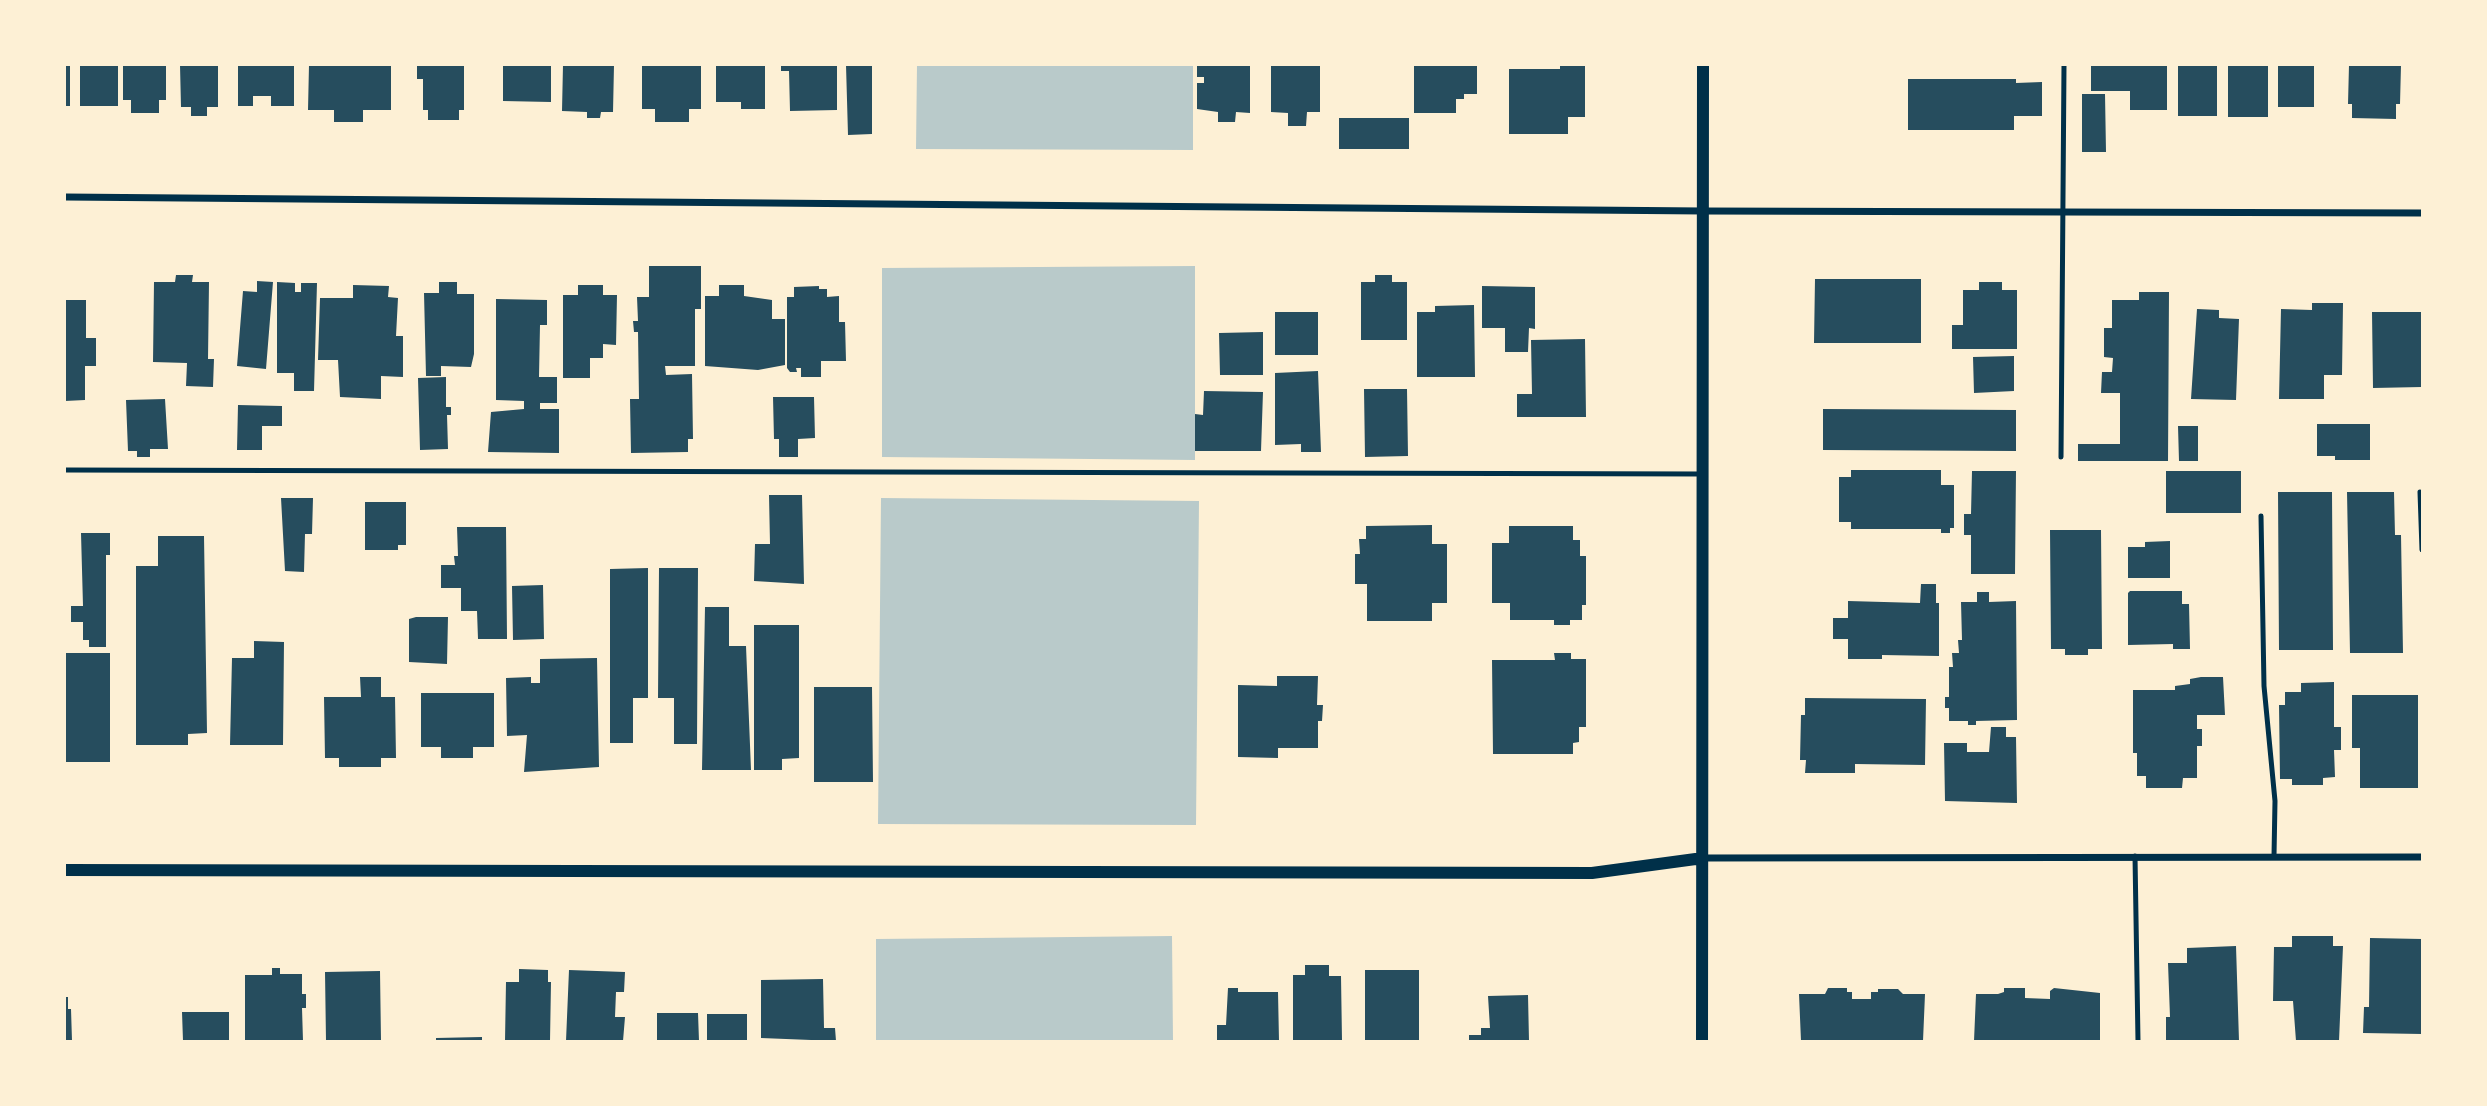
<!DOCTYPE html>
<style>
body{margin:0}
#map{position:relative;width:2487px;height:1106px;overflow:hidden;background:#fdf0d5;font-family:"Asap Condensed",sans-serif}
canvas{display:block}
.frame{position:absolute;inset:0;border:66px solid #fdf0d5;pointer-events:none}
</style>
<div id="map">
<canvas width="2487" height="1106"></canvas>
<div class="frame"></div>
</div>
<script>
const c = document.querySelector('canvas').getContext('2d');
c.lineJoin = 'round';
function fillPath(path, color) { c.fillStyle = color; c.fill(path, 'evenodd'); }
function trace(path, color, width, dash) { c.strokeStyle = color; c.lineWidth = width; c.lineCap = dash ? 'butt' : 'round'; c.setLineDash(dash || []); c.stroke(path); }
fillPath(new Path2D(`
 M917 65H1193V150L916 149Z
 M1195 266V460L882 457V268Z
 M881 498 1199 501 1196 825 878 824Z
 M1172 936 1173 1041H876V939Z`), '#b9caca');
fillPath(new Path2D(`
 M65 65H70V106H65Z
 M80 65H118V106H80Z
 M123 65H166V100H159V113H131V100H123Z
 M180 65H218V107H207V116H191V107H181Z
 M238 65H294V106H271V96H253V106H238Z
 M309 65H391V110H363V122H334V110H308Z
 M417 65H464V110H459V120H428V110H423V79H417Z
 M503 65H551V102L503 101Z
 M563 65H614L613 112H601L600 118H587V112L562 111Z
 M642 65H701V109H689V122H655V109H642Z
 M716 65H765V109H741V102H716Z
 M781 65H837V110L790 111 789 71H781Z
 M846 65H872V134L848 135Z
 M1197 65H1250V113L1236 112 1235 122H1218V112L1197 109V83H1204V77H1197Z
 M1271 65H1320V112H1307L1306 126H1288V113L1271 112Z
 M1414 65H1477V94H1464V99H1456V113H1414Z
 M2091 65H2167V110H2130V91H2091Z
 M2178 65H2217V116H2178Z
 M2228 65H2268V117H2228Z
 M2278 65H2314V107H2278Z
 M2349 65H2401L2400 104H2396V119L2352 118V104H2348Z
 M1560 66H1585V117H1568V134H1509V69H1560Z
 M1908 79H2016V83L2042 82V116H2014V130H1908Z
 M2082 94H2105L2106 152H2082Z
 M1339 118H1409V149H1339Z
 M649 266H701V309H695V366H665L666 375 692 374 693 439H688V452L631 453 630 399H639L638 332H634L633 321H638L637 297H649Z
 M176 275H193L192 282H209L208 359H214L213 387 186 386 187 363 153 362 154 282H175Z
 M1375 275H1392V282H1407V340H1361V282H1375Z
 M1815 279H1921V343H1814Z
 M257 281 273 282 266 369 237 366 243 291 257 292Z
 M277 282 295 283V292H301V283H317L314 391H294V373H277Z
 M439 282H457V294H474V354L471 367 441 366V376H426L424 293H439Z
 M1979 282H2002V290H2017V349H1952V325H1963V290H1979Z
 M353 285 389 286 388 297 398 298 396 336H403V377L381 376V399L340 397 338 360H318L320 298H353Z
 M578 285H603V295H617L616 345 603 344V358H590V378H563V295H578Z
 M719 285H744V296L772 300V319H785V365L758 370 705 366V296H719Z
 M819 286V289H827V297L839 296V322H845L846 361H821V377H801V368H796L797 372H790L787 368V297H794V287Z
 M1482 286 1535 287V329L1529 328 1528 352H1505V328H1482Z
 M2139 292H2169L2168 461H2078V444H2120V393H2101L2102 372H2112L2113 358 2104 357V328H2112V300H2139Z
 M496 299 547 300V325H540L539 377H557V403H540V409H559V453L488 452 491 412 524 409V401L496 400Z
 M65 300H86V338H96V366H85V400L65 401Z
 M2312 303H2343L2342 375H2324V399H2279L2281 309 2312 310Z
 M1474 305 1475 377H1417V312H1435V306Z
 M2197 309 2219 310V318L2239 319 2236 400 2191 399Z
 M1275 312H1318V355H1275Z
 M2372 312H2422V387L2373 388Z
 M1263 332V375H1220L1219 333Z
 M1585 339 1586 417H1517V394H1532L1531 340Z
 M2014 356V391L1974 393 1973 357Z
 M1318 371 1321 452H1301V444L1275 445V373Z
 M446 377V407H451V415H447L448 449 420 450 418 378Z
 M1364 389H1407L1408 456 1365 457Z
 M1204 391 1263 392 1261 451H1195V414L1203 415Z
 M773 397H814L815 438 798 439V457H779V439H774Z
 M165 399 168 449H150V457H137V451H128L126 400Z
 M238 405 282 406V426H262V450H237Z
 M1823 409 2016 410V451L1823 450Z
 M2317 424H2370V460H2335V456H2317Z
 M2178 426H2198V461H2179Z
 M1851 470H1941V485H1954V528H1950V533H1941V529H1851V522H1839V477H1851Z
 M1972 471H2016L2015 574H1971V535H1964V514H1971Z
 M2166 471H2241V513H2166Z
 M2278 492H2332L2333 650H2279Z
 M2347 492H2394L2395 535H2401L2403 653H2350Z
 M769 495H802L804 584 754 581 755 544H770Z
 M281 498H313L312 534H305L304 572 285 571Z
 M365 502H406V545H398V550H365Z
 M1432 525V544H1447V603H1432V621H1367V584H1355V554H1360L1359 539H1366V526Z
 M1509 526H1573V540H1580V556H1586V605H1582V620H1570V625H1554V620H1510V603H1492V543H1509Z
 M457 527H506L507 639H478L477 611H461V588H441V565H455L454 556H458Z
 M2050 530H2101L2102 649H2088V655H2065V649H2051Z
 M81 533H110V555H106V647H89V640H83V622H71V606H83Z
 M158 536H204L207 733 188 734V745H136V566H158Z
 M2170 541V578H2128V547H2145V542Z
 M648 568V698H633V743H610V569Z
 M659 568H698L697 744H674V698H658Z
 M1921 584H1936V603H1939V656L1882 655V659H1848V639H1833V618H1848V601L1920 603Z
 M543 585 544 639 513 640 512 586Z
 M2130 591H2182V604H2189L2190 649H2173V644L2128 645V593Z
 M1977 592H1989V602L2016 601 2017 720 1976 721V725H1968V721H1949V708H1945V697H1949V667H1953L1952 653H1959L1958 640H1962L1961 602H1977Z
 M705 607H729V646H746L751 770H702Z
 M416 617H448L447 664 409 662V619Z
 M754 625H799V758L782 759V770H754Z
 M254 641 284 642 283 745H230L232 658H254Z
 M65 653H110V762H65Z
 M1554 653H1571V659H1586V727H1579V742L1573 743V754H1493L1492 660H1555Z
 M597 658 599 767 524 772 527 735 507 736 506 678 531 677V683H540V659Z
 M1277 676H1318L1317 705H1323L1322 721H1318V748H1278V758L1238 757V685L1277 686Z
 M360 677H381V697H395L396 758H381V767H339V758H325L324 697H361Z
 M2201 677H2223L2225 715H2197V729H2202V746H2197V778H2183L2182 788H2146V776H2137V753H2133V690H2175V686L2190 684V679Z
 M2334 682V727H2341V750H2334L2335 777 2323 778V785H2292V779H2280L2279 705H2285V692H2301V683Z
 M814 687H872L873 782H814Z
 M421 693H494V747H473V758H441V747H421Z
 M2352 695H2418V788H2360V748H2352Z
 M1805 698 1926 699 1925 765 1855 764V773H1805L1806 760H1800L1801 715H1805Z
 M1991 727H2006V737H2016L2017 803 1945 801 1944 743H1967V752H1989Z
 M2292 936H2333V946H2343L2339 1041H2296L2293 1001H2273L2274 947H2292Z
 M2370 938 2422 939V1034L2363 1033 2364 1007H2369Z
 M2236 946 2239 1041H2166V1017H2170L2168 963H2187V948Z
 M1305 965H1329V976H1341L1342 1041H1293V975H1305Z
 M272 968H280V974H302V994H306V1008H302L303 1041H245V975H272Z
 M519 969 548 970V982H551L550 1041H505L506 982H519Z
 M569 970 625 972 624 992H616L615 1017H625L623 1041H566Z
 M1365 970H1419V1041H1365Z
 M380 971 381 1041H326L325 972Z
 M823 979 824 1028H835L836 1041 761 1038V980Z
 M1228 988H1238V992H1278L1279 1041H1217V1025H1226Z
 M1828 988H1847V992H1852V999H1871V992H1878V989H1898L1903 994H1925L1923 1041H1801L1799 994H1825Z
 M2004 988H2025V998L2050 999V991L2054 988 2100 993V1041H1974L1976 994H1998L2004 992Z
 M1528 995 1529 1041H1469V1035H1481V1028H1490L1488 996Z
 M65 997H68V1009H71L72 1041H65Z
 M182 1012H229V1041H183Z
 M657 1013H698L699 1041H657Z
 M707 1014H747V1041H707Z
 M482 1037V1041H436V1038Z`), '#264d5e');
trace(new Path2D(`
 M2061 457 2064 65
 M65 470 1703 474
 M2420 492 2422 550
 M2261 516 2264 686 2275 801 2274 856
 M2135 856 2138 1041`), '#003049', 5);
trace(new Path2D(`
 M65 197 1703 211 2422 213
 M1703 858 2422 857`), '#003049', 7);
trace(new Path2D(`
 M65 870 1592 873 1703 858
 M1702 1041 1703 65`), '#003049', 12);
</script>
